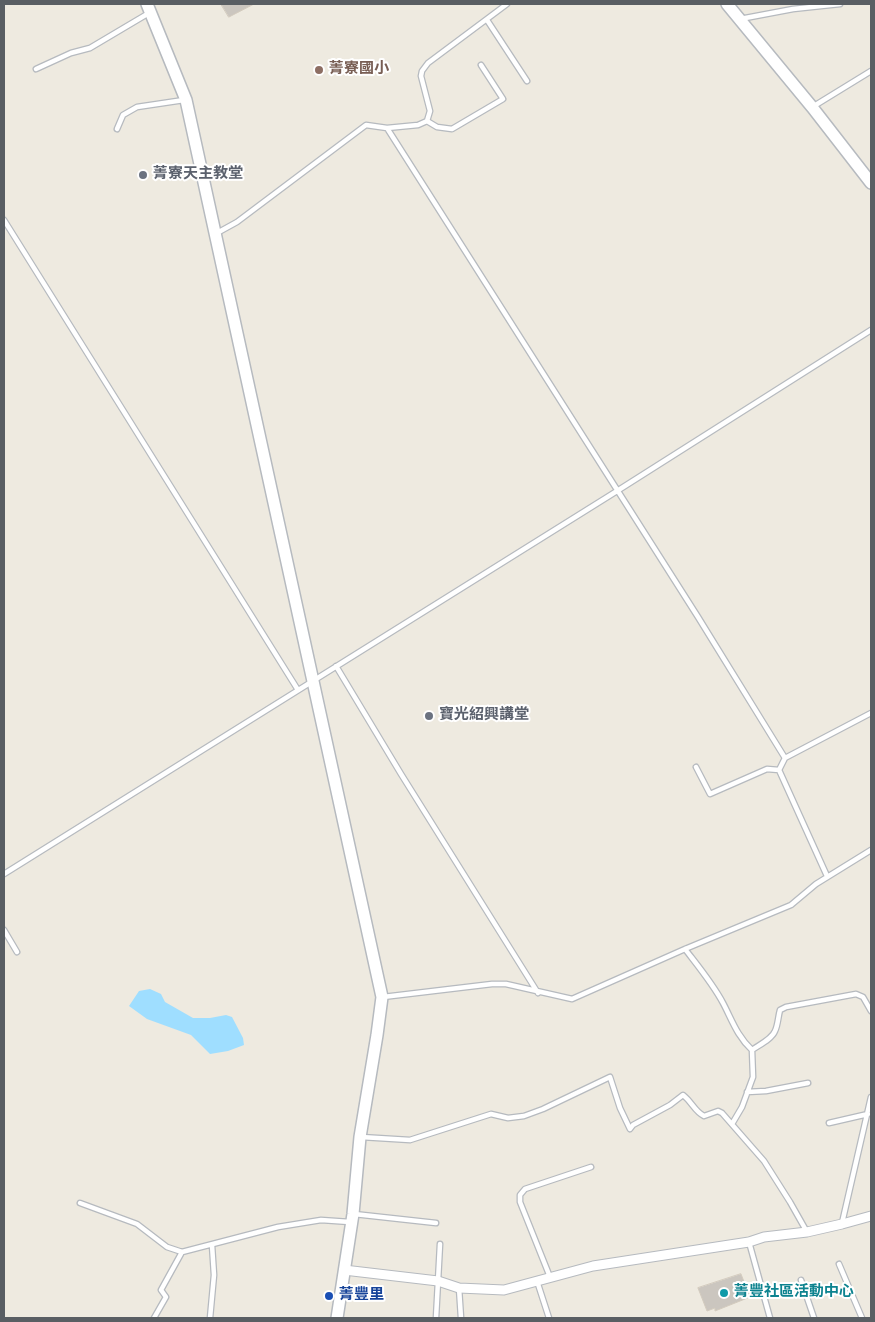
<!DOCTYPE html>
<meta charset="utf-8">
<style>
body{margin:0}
#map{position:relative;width:875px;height:1322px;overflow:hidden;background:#eeeae0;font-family:Overpass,sans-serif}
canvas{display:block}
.frame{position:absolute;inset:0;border:5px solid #595e63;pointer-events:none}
</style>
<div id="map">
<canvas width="875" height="1322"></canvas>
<div class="frame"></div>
</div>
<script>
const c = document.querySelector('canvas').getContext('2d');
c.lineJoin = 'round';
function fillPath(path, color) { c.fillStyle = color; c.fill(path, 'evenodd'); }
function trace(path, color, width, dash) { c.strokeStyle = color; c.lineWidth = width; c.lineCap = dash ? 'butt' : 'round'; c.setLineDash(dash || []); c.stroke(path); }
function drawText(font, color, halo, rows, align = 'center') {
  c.font = font + ' Overpass,"Noto Sans TC",sans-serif'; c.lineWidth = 4; c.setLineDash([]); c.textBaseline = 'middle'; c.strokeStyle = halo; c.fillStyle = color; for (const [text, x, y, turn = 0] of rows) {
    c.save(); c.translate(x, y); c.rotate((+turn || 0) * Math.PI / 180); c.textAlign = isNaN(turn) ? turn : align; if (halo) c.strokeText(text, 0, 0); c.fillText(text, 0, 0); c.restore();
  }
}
fillPath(new Path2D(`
 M150 989 161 994 165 1002 193 1018H210L226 1015 232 1017 243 1038 244 1045 228 1051 210 1054 191 1035 147 1019 129 1006 139 991Z`), '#9fdeff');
const building = new Path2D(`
 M221 4H254L229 17Z
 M741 1274 750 1297 715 1311V1308L707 1311 698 1288Z`);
fillPath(building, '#cbc6bf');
trace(building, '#d3cbbe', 1);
const service = new Path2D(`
 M740 19 793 9 840 4
 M487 20 527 81
 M36 69 71 53 90 48 149 13
 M814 106 871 71
 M427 121 437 127 452 129 503 99 481 65
 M387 128 418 125 427 121 430 111 421 76 422 71 428 63 507 4
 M117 129 123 115 137 107 184 100
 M4 220 298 690
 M217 233 237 222 366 125 387 128 698 617 785 758
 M336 666 401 774 538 993
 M696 767 710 794 767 769 779 770
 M4 874 617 491 871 330
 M827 876 779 770 785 758 871 713
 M4 930 17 952
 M685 949C698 966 713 984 723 1003 732 1020 737 1036 752 1050L753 1077 742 1107 732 1124
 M383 997 492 984H506L572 999 685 949 791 905 816 884 871 850
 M752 1050C759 1045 772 1039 775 1031 778 1025 778 1017 780 1010L786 1007 856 994 863 997 871 1011
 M747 1092 766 1091 808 1083
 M829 1123 868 1114
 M361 1137 410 1140 491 1114 508 1118 524 1116 543 1109 610 1077 620 1108 630 1129 633 1125 670 1105 683 1095C692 1102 695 1112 704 1116L718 1111 722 1113 764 1161 790 1202 807 1232
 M80 1203 137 1224 167 1247 182 1252 278 1227 321 1220 350 1222
 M354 1214 436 1223
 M842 1223 871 1097
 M749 1242 770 1318
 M839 1264 862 1318
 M550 1277 520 1202V1195L525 1189 591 1167
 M801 1280 814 1318
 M537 1281 549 1318
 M459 1288 461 1318
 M154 1318 166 1297 161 1290 182 1252
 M210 1318 214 1275 212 1245
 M436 1318 440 1244`);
const minor = new Path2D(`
 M344 1270 438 1281 459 1288 504 1290 593 1266 749 1242 764 1237 807 1232 842 1224 871 1216`);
const tertiary = new Path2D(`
 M147 4 186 100 382 997 377 1035 360 1137 353 1214 337 1318
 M727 4 812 107 871 183`);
trace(service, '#b6babf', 7);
trace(minor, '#b6babf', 11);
trace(tertiary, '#b6babf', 14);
trace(service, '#fff', 4.5);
trace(minor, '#fff', 9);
trace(tertiary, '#fff', 11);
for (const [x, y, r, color] of [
 [319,70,5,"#8d6e63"],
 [143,175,5,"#6b7280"],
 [429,716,5,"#6b7280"],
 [724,1293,5,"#0f9aa8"],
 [329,1296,5,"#1a4fb4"]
]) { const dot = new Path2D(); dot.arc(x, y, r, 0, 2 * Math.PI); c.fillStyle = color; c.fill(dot); trace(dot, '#fff', 2); }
drawText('bold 15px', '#785e54', '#fff', [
 ["菁寮國小",329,70]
], 'left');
drawText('bold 15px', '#5b616d', '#fff', [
 ["菁寮天主教堂",153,175],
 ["寶光紹興講堂",439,716]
], 'left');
drawText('bold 15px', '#0d838f', '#fff', [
 ["菁豐社區活動中心",734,1293]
], 'left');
drawText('bold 15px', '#164399', '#fff', [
 ["菁豐里",339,1296]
], 'left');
</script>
